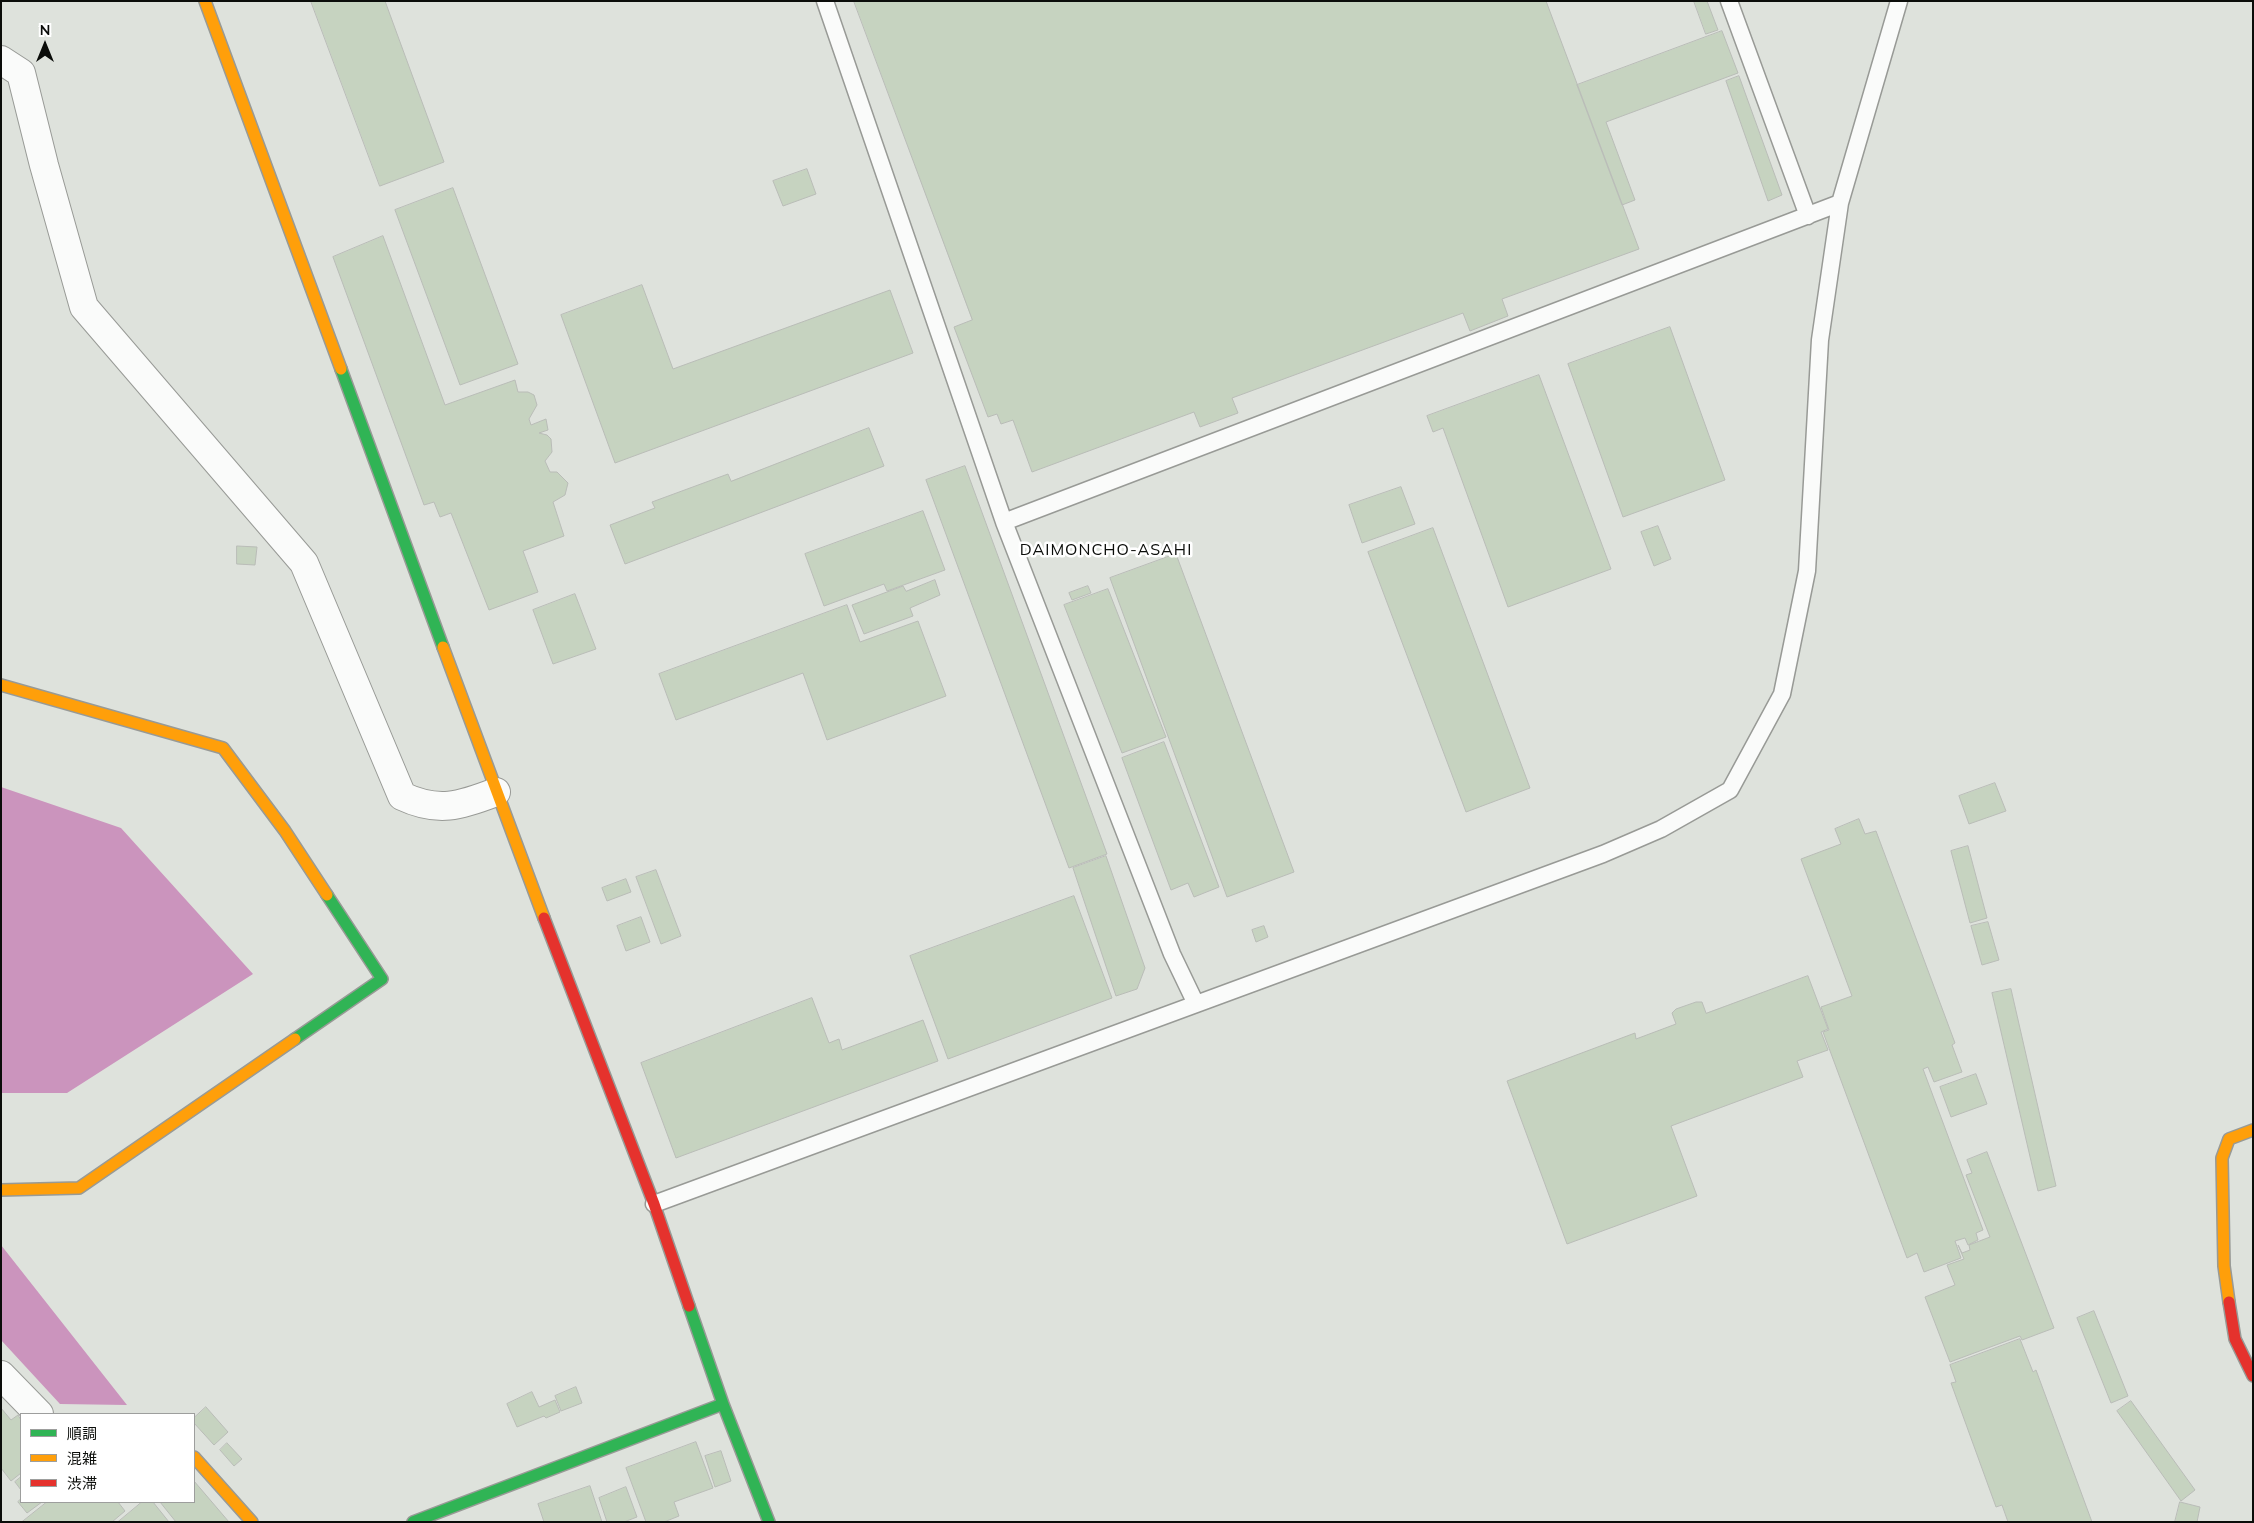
<!DOCTYPE html>
<meta charset="utf-8">
<style>
body{margin:0}
#map{position:relative;width:2254px;height:1523px;overflow:hidden;background:#dee2dc;font-family:Mulish,"Noto Sans JP",sans-serif}
canvas{display:block}
.frame{position:absolute;inset:0;border:2px solid #0b0d0a;pointer-events:none}
.legend{position:absolute;left:20px;top:1413px;width:175px;height:90px;box-sizing:border-box;background:#fff;border:1px solid #9d9e9d;margin:0;padding:6px 9px;list-style:none;font-size:15px;color:#0b0d0a}
.legend li{display:flex;align-items:center;gap:10px;height:25px}
.legend b{width:25px;border:1px solid #9d9e9d}
.north{position:absolute;left:20px;top:20px;width:50px;height:50px;-webkit-text-stroke:4px #fff;paint-order:stroke;rotate:0deg;font-size:14px;font-weight:700;line-height:20px;text-align:center;color:#0b0d0a}
.north::after{content:'';display:block;margin:auto;width:18px;height:22px;background:#0b0d0a;clip-path:polygon(50% 0,100% 100%,50% 72%,0 100%)}
</style>
<div id="map">
<canvas width="2254" height="1523"></canvas>
<div class="frame"></div>
<ul class="legend">
<li><b style="height:6px;background:#30b455"></b>順調</li>
<li><b style="height:6px;background:#ff9f0a"></b>混雑</li>
<li><b style="height:6px;background:#e5322d"></b>渋滞</li>
</ul>
<div class="north">N</div>
</div>
<script>
const c = document.querySelector('canvas').getContext('2d');
c.lineJoin = 'round';
function fillPath(path, color) { c.fillStyle = color; c.fill(path, 'evenodd'); }
function trace(path, color, width, dash) { c.strokeStyle = color; c.lineWidth = width; c.lineCap = dash ? 'butt' : 'round'; c.setLineDash(dash || []); c.stroke(path); }
function drawText(font, color, halo, rows, align = 'center') {
  c.font = font + ' Mulish,sans-serif'; c.lineWidth = 5; c.setLineDash([]); c.textBaseline = 'middle'; c.strokeStyle = halo; c.fillStyle = color; for (const [text, x, y, turn = 0] of rows) {
    c.save(); c.translate(x, y); c.rotate((+turn || 0) * Math.PI / 180); c.textAlign = isNaN(turn) ? turn : align; if (halo) c.strokeText(text, 0, 0); c.fillText(text, 0, 0); c.restore();
  }
}
fillPath(new Path2D(`
 M1 787 121 828 253 974 67 1093H1Z
 M1 1245 127 1405 60 1404 1 1340Z`), '#cb94bd');
const building = new Path2D(`
 M311 1H385L444 162 380 186Z
 M854 1H1546L1639 249 1502 299 1508 316 1470 331 1463 313 1232 398 1238 413 1200 427 1194 412 1032 472 1013 420 1001 424 997 414 988 417 954 327 972 320Z
 M1694 1H1707L1718 30 1706 34Z
 M1722 31 1738 73 1606 122 1635 200 1622 205 1577 85Z
 M1739 76 1782 195 1768 201 1726 81Z
 M807 169 816 194 783 206 773 181Z
 M453 188 518 364 460 385 395 210Z
 M383 236 445 405 515 380 518 392H528L534 395 537 405 529 419 531 425 546 419 548 430 539 433 547 435 551 439 552 452 545 461 550 472H557L568 483 565 495 553 502 564 536 523 551 538 592 489 610 451 513 440 517 434 502 424 505 333 257Z
 M642 285 673 369 890 290 913 353 615 463 561 315Z
 M1670 327 1725 480 1623 517 1568 364Z
 M1539 375 1611 569 1508 607 1443 428 1433 432 1427 416Z
 M869 428 884 466 625 564 610 525 655 508 652 502 728 474 731 481Z
 M965 466 1107 854 1069 868 926 480Z
 M1401 487 1415 524 1362 543 1349 505Z
 M923 511 945 570 887 591 884 584 824 606 805 554Z
 M1658 526 1671 559 1654 566 1641 532Z
 M1433 528 1530 788 1466 812 1368 552Z
 M237 546 257 547 255 565 237 564Z
 M1176 554 1294 872 1227 897 1110 578Z
 M935 580 940 595 910 608 913 616 864 634 852 605 903 586 906 591Z
 M1088 586 1091 593 1072 600 1069 593Z
 M1108 589 1166 737 1122 753 1064 605Z
 M575 594 596 649 553 664 533 610Z
 M847 605 860 642 918 621 946 696 827 740 803 673 676 720 659 674Z
 M1164 742 1219 887 1194 897 1188 883 1171 890 1122 758Z
 M1995 783 2006 811 1969 824 1959 796Z
 M1859 819 1865 834 1876 831 1955 1043 1952 1045 1962 1072 1934 1082 1928 1067 1923 1069 1983 1230 1976 1233 1978 1240 1968 1245 1965 1238 1955 1241 1961 1258 1924 1272 1917 1253 1907 1258 1823 1032 1829 1030 1821 1007 1852 996 1801 859 1841 844 1835 829Z
 M1968 846 1987 918 1970 923 1951 851Z
 M1106 856 1145 968 1137 989 1116 996 1073 868Z
 M656 870 681 936 661 944 636 877Z
 M626 879 631 892 607 901 602 888Z
 M1074 896 1112 998 948 1059 910 956Z
 M641 917 650 942 626 951 617 926Z
 M1988 922 1999 960 1982 965 1971 926Z
 M1264 926 1268 937 1256 942 1252 930Z
 M1808 976 1828 1029 1821 1032 1828 1050 1797 1061 1803 1077 1671 1126 1697 1196 1567 1244 1507 1081 1635 1033 1636 1039 1676 1024 1672 1013 1676 1009 1696 1002H1702L1706 1013Z
 M2011 989 2056 1186 2038 1191 1992 993Z
 M812 998 829 1043 839 1039 842 1050 923 1020 938 1061 676 1158 641 1063Z
 M1976 1074 1987 1104 1951 1117 1940 1087Z
 M1987 1152 2054 1328 2022 1340 2020 1336 1950 1362 1925 1297 1955 1285 1947 1265 1964 1259 1958 1245 1962 1253 1970 1250 1969 1245 1990 1237 1966 1175 1972 1173 1967 1160Z
 M2094 1311 2128 1396 2111 1403 2077 1318Z
 M2020 1339 2033 1372 2036 1370 2092 1522H2008L2002 1505 1996 1507 1951 1383 1956 1382 1950 1365Z
 M576 1387 582 1403 561 1411 555 1396Z
 M532 1392 539 1407 555 1400 560 1412 546 1418 544 1416 517 1427 507 1404Z
 M2131 1401 2195 1490 2181 1501 2117 1411Z
 M206 1407 228 1432 214 1445 194 1423V1418Z
 M1 1408 11 1420 18 1415 21 1420V1473L11 1481 1 1468Z
 M696 1442 713 1488 674 1502 679 1516 664 1522H646L626 1468Z
 M227 1443 242 1459 234 1466 220 1450Z
 M721 1451 731 1481 715 1487 705 1456Z
 M21 1477V1490L15 1482Z
 M194 1481 229 1522H176L160 1502H194Z
 M590 1486 602 1522H544L538 1504Z
 M626 1487 637 1517 624 1522H607L599 1498Z
 M21 1499V1502H42L27 1513 18 1502Z
 M47 1502H118L125 1511 112 1522H22Z
 M142 1502H153L169 1522H118Z
 M2180 1502 2200 1507 2197 1522H2175Z`);
fillPath(building, '#c6d3c0');
trace(building, '#b9bcb7', 1);
const lane = new Path2D(`
 M825 1 1004 522 1172 954 1196 1004
 M1729 1 1808 216
 M1004 522 1840 203
 M654 1204 1603 854 1661 829 1730 790 1782 694 1807 571 1820 340 1840 203 1899 1`);
const street = new Path2D(`
 M1 60 21 73 44 165 84 307 304 563 402 796C438 813 460 806 496 792
 M1 1375 39 1414`);
const fast = new Path2D(`
 M341 369 443 647
 M295 1039 382 979 327 895
 M689 1306 723 1404 769 1522
 M413 1522 723 1404`);
const slow = new Path2D(`
 M205 1 341 369
 M443 647 544 918
 M1 685 223 748 285 831 327 895
 M1 1190 79 1188 295 1039
 M2229 1302 2224 1266 2222 1158 2229 1139 2253 1130
 M194 1457 252 1522`);
const jam = new Path2D(`
 M544 918 654 1204 689 1306
 M2229 1302 2235 1339 2253 1376`);
trace(lane, '#989a96', 19);
trace(street, '#989a96', 30);
trace(fast, '#989a96', 14);
trace(slow, '#989a96', 14);
trace(jam, '#989a96', 14);
trace(lane, '#fafbfa', 16);
trace(street, '#fafbfa', 28);
trace(fast, '#30b455', 11);
trace(slow, '#ff9f0a', 11);
trace(jam, '#e5322d', 11);
c.letterSpacing = '1px';
drawText('16px', '#0b0d0a', '#fff', [
 ["DAIMONCHO-ASAHI",1106,550]
]);
c.letterSpacing = '0px';
</script>
